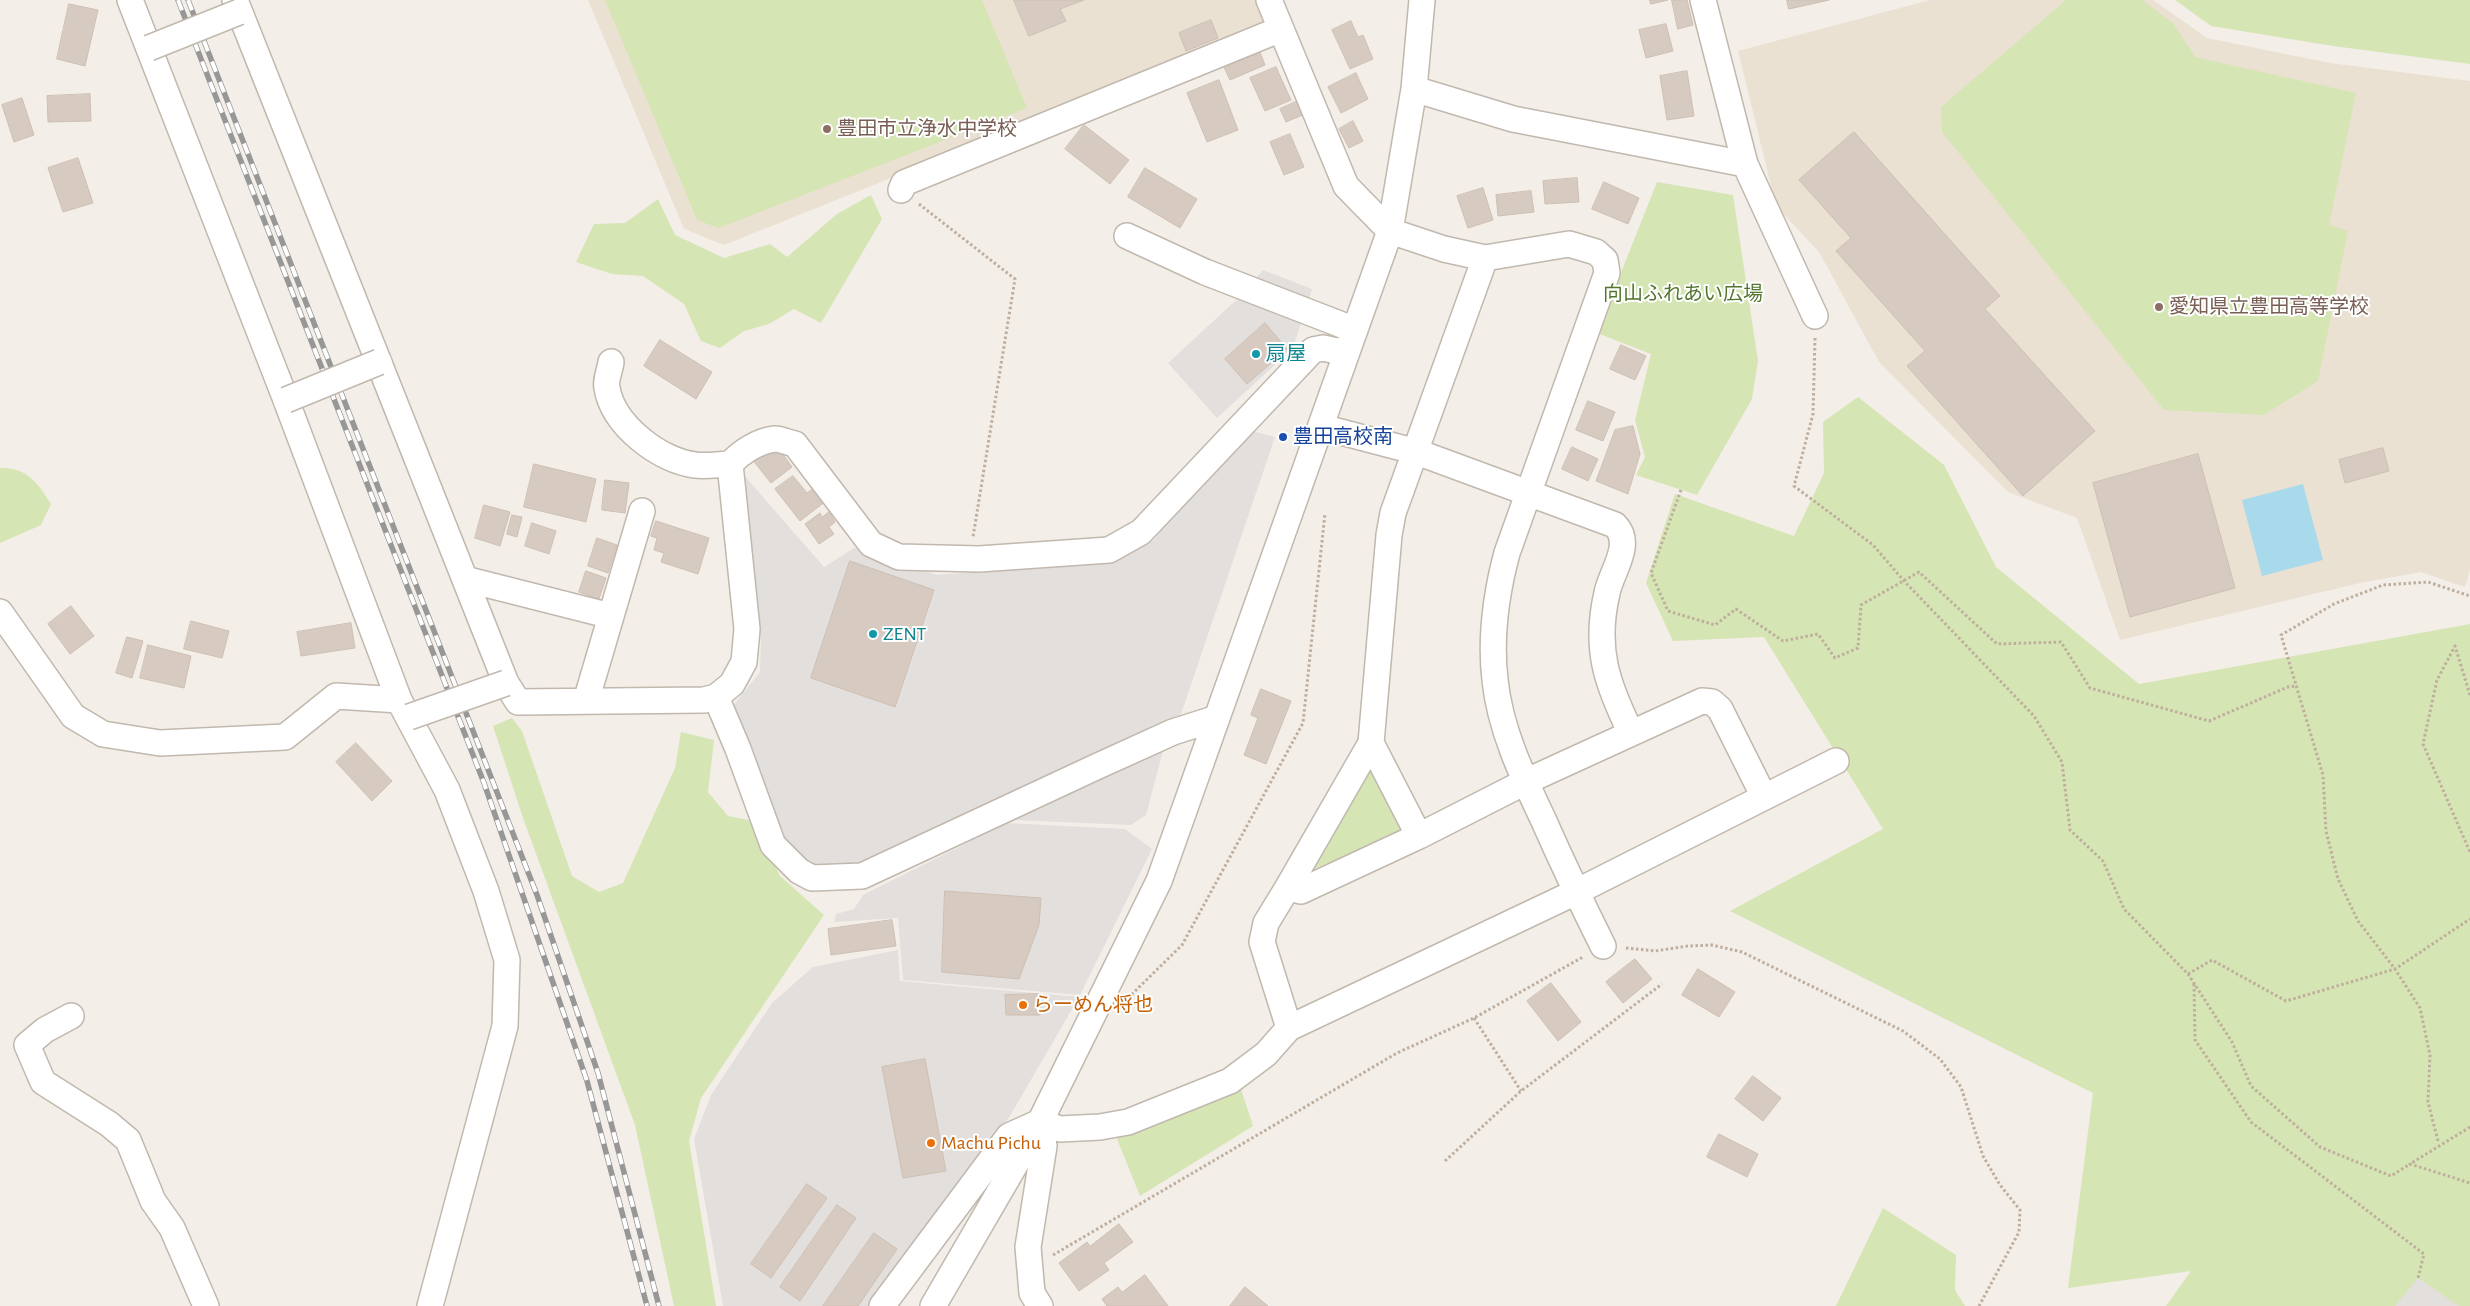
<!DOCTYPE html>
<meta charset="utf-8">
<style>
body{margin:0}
canvas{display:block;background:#f3eee8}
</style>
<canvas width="2470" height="1306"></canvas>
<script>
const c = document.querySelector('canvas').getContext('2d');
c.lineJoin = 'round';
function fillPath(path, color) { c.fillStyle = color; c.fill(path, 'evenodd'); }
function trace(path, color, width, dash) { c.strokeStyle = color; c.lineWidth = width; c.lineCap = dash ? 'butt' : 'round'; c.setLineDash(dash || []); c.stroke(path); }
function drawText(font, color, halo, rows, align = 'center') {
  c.font = font + ' "Alegreya Sans","Noto Sans JP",sans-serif'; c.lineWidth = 4; c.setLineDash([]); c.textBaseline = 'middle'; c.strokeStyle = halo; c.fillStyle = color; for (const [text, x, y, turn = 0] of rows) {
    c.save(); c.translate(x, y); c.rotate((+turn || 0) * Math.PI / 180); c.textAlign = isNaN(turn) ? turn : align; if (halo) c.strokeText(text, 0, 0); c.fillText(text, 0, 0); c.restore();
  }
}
fillPath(new Path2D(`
 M588 0H1261L1267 12 1260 30 724 245 684 229Z
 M1930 0H2153L2207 38 2330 63 2470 81V570L2465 587 2421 572 2360 583 2120 640 2077 518 2008 492 1879 362 1819 252 1776 206 1738 51Z`), '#ebe1d3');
fillPath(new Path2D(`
 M605 0H982L1027 108 719 228 697 220Z
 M2066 0H2142L2173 23 2195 57 2356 93 2329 225 2348 231 2318 381 2264 415 2164 410 1942 132 1941 107Z
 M2175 0H2470V64L2333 46 2211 26Z
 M1657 182 1733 195 1758 361 1752 399 1697 495 1636 475 1645 457 1635 420 1651 354 1597 333Z
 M871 195 882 219 821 323 794 309 769 324 744 331 720 348 701 341 684 304 643 276 612 274 576 262 594 224 625 223 658 199 675 235 724 258 770 244 787 257 837 214Z
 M1858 397 1944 465 1996 567 2139 684 2470 624V1306H2166L2191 1271 2068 1288 2093 1093 1730 911 1883 829 1764 637 1673 641 1646 583 1675 494 1794 536 1824 473 1823 422Z
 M0 468C27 467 38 483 51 504L41 525 0 543Z
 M512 718 522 731 572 876 599 892 623 883 675 768 681 732 714 740 708 792 728 816 754 821 780 876 824 915 701 1098 689 1141 716 1306H674L635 1125 523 818 493 726Z
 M1368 763 1404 832 1313 869Z
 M1240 1086 1253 1126 1140 1196 1115 1134Z
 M1883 1208 1956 1255 1955 1290 1965 1306H1836Z`), '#d6e5b4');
fillPath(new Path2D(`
 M1263 270 1312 289 1293 348 1217 418 1168 363 1245 292Z
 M1244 429 1275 437 1179 720 874 861 814 869 792 856 733 706 760 672 761 641 742 473 824 567 854 548 937 575 1096 562 1122 555 1154 540Z
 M1164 747 1146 815 1131 825 1012 820Z
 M1007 823 1125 829 1152 849 1080 995 903 980 898 918 834 922 836 914 854 909 863 895Z
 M898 950 900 981 1079 997 1010 1116 869 1306H723L694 1139 711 1095 772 1003 813 967Z
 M2418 1278 2459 1306H2395Z`), '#e2dfdd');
fillPath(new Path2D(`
 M2303 484 2323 560 2262 576 2242 500Z`), '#a8daec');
const building = new Path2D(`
 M1014 0H1084L1060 9 1066 21 1029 36Z
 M1650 0H1668L1651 4Z
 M1672 0H1687L1693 25 1678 29Z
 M1787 0H1829L1789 9Z
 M69 4 98 10 85 66 57 59Z
 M1211 20 1218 38 1186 51 1179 33Z
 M1351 21 1358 37 1363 35 1373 59 1350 69 1332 30Z
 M1666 24 1673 51 1646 58 1639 30Z
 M1259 50 1265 65 1230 80 1223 65Z
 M1276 67 1291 100 1265 111 1250 78Z
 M1687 71 1694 116 1667 120 1660 76Z
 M1356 73 1368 99 1341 113 1328 87Z
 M1219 80 1238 130 1207 142 1187 93Z
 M90 94 91 121 48 122 47 96Z
 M22 98 34 135 14 142 2 105Z
 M1300 100 1305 114 1286 122 1280 109Z
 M1353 121 1363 141 1349 148 1339 129Z
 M1084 125 1129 160 1110 184 1065 149Z
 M1854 132 2000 296 1985 309 2095 431 2023 496 1907 366 1925 351 1836 251 1851 238 1799 180Z
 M1290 134 1304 167 1284 175 1270 142Z
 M78 158 93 203 63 212 48 168Z
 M1145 168 1197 199 1180 228 1128 197Z
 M1577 178 1579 202 1545 204 1543 181Z
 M1604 182 1639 198 1628 224 1592 209Z
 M1483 188 1493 220 1468 228 1457 196Z
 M1531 191 1534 212 1498 216 1496 195Z
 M1265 323 1287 349 1247 384 1225 359Z
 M660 340 712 372 696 399 644 366Z
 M1621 345 1646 356 1635 380 1610 369Z
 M1588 401 1615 412 1603 441 1576 430Z
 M1633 426 1640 454 1628 494 1596 481 1615 430Z
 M774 442 792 467 771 483 752 459Z
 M1572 447 1598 459 1588 481 1562 469Z
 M2383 448 2389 471 2345 483 2339 460Z
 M2198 454 2235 588 2130 617 2093 483Z
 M534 464 596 479 586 522 524 507Z
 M793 476 807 493 815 487 826 501 800 521 775 489Z
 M605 480 629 483 625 513 602 510Z
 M484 505 510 512 500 546 475 538Z
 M829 512 835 522 829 527 834 534 819 544 805 524 820 513 822 517Z
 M512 515 522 517 517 537 507 534Z
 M656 521 709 538 698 574 661 562 664 553 654 550 657 538 651 536Z
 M532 523 556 531 549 554 525 546Z
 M597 538 617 545 608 573 588 566Z
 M850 561 934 590 895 707 811 678Z
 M586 571 606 578 599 599 579 592Z
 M71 606 94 636 70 654 48 624Z
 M191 621 229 631 222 658 184 649Z
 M351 623 355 648 301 656 297 632Z
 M127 637 143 641 132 678 116 673Z
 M148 645 191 656 184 688 140 678Z
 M1261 689 1291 701 1266 764 1244 755 1258 718 1251 715Z
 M356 743 392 781 372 801 336 762Z
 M945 891 1041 898 1039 925 1019 979 942 972Z
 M892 920 896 946 831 955 828 929Z
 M1635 959 1652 979 1623 1003 1606 982Z
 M1698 969 1735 992 1719 1017 1682 995Z
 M1551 983 1581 1022 1558 1041 1527 1001Z
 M1040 994V1015H1006L1005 995Z
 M925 1059 946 1171 903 1178 882 1067Z
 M1753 1076 1781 1098 1763 1121 1735 1099Z
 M1719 1134 1758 1154 1747 1177 1707 1157Z
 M807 1184 827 1198 771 1278 751 1264Z
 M837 1205 856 1218 800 1301 780 1287Z
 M1119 1224 1133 1242 1104 1263 1109 1270 1079 1291 1059 1263 1087 1242 1090 1246Z
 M874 1233 897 1249 858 1306H823Z
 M1145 1275 1168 1306H1107L1102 1299 1118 1287 1122 1292Z
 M1245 1287 1268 1306H1230Z`);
fillPath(building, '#d7cbc1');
trace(building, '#cebfb2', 1);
const minor = new Path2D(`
 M130 0 286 400 399 700 447 790 486 891 507 960 505 1026 430 1306
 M235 0 506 683 518 702 704 700 716 697 732 684 744 662 747 629 730 464C741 452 758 441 775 439 781 439 789 443 795 444L871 544 899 557 979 559 1109 550 1141 532 1313 350 1323 348 1346 353
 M1269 0 1346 186 1390 231 1444 249 1485 258 1569 244 1596 252 1605 260 1607 273 1507 553C1496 594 1490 637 1495 680 1500 729 1522 775 1543 819 1562 862 1582 904 1603 946
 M1414 89 1513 119 1745 164 1703 0
 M1745 164 1815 316
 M901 190 904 183 1281 29
 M1127 236 1205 272 1355 330
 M611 362C610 370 605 381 607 388 613 425 660 461 695 465 706 467 719 464 730 464
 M1322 427 1417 452 1615 525C1634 544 1611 572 1607 593 1594 649 1607 684 1631 733
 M465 579 611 616
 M0 612 73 716 103 734 160 743 285 737 336 696 399 700
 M716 697 738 749 773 845 799 871 812 878 862 876 1098 766 1173 732 1217 718
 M586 701 642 511
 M1419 836 1371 743 1389 535 1393 513 1485 258
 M1288 887 1371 743
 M71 1016 45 1030 27 1045 43 1082 109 1124 128 1140 153 1201 172 1228 206 1306
 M1289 1028 1262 942 1266 923 1288 887 1301 891 1419 836 1525 782 1702 701 1712 702 1720 709 1764 797
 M1040 1122 1044 1146 1028 1247 1032 1293 1040 1306
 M882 1306 1009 1136 1040 1122 1060 1129 1100 1127 1128 1122 1230 1081 1266 1054 1289 1028 1576 892 1836 761
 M933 1306 1040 1122 1159 881 1390 231 1414 89 1422 0`);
trace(minor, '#c1b8ae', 28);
trace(new Path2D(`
 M919 204 1015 279 973 537
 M1815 338 1813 414 1794 486 1873 545 1904 581 2034 716 2062 762 2070 830 2103 861 2124 909 2188 974 2232 1042 2251 1086 2320 1147 2391 1176 2410 1164
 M1681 490 1651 573 1668 611 1715 625 1736 609 1783 641 1818 634 1835 658 1858 648 1861 605 1919 572 1997 644 2061 642 2090 688 2209 721 2288 687 2297 686
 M2470 695 2455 646 2437 680 2423 744 2470 852
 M1626 948 1655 951 1688 946 1712 945 1742 952 1903 1031 1940 1059 1961 1087 1983 1156 2000 1185 2020 1210 2019 1232 1979 1306
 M2188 974 2212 960 2286 1001 2395 969 2470 919
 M2194 984 2195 1040 2251 1122 2424 1254 2418 1278
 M1128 998 1182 945 1303 723 1325 513
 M1474 1018 1521 1091
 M2470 1127 2410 1164 2470 1183
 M2438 1141 2428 1102 2430 1055 2420 1008 2395 969 2358 921 2338 879 2326 831 2323 775 2281 635 2334 604 2383 585 2428 582 2470 596
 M1445 1161 1521 1091 1662 984
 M1053 1255 1397 1053 1474 1018 1583 957`), '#bfae9d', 3, [2.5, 2.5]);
trace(minor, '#fff', 25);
const rail = new Path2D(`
 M178 0 484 783 587 1081 647 1306
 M188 0 537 895 598 1073 659 1306`);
trace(rail, '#979797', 5.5);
trace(rail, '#fff', 4, [11]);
const minorBridge = new Path2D(`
 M149 48 239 12
 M286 400 379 362
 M409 717 506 683`);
trace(minorBridge, '#c1b8ae', 28, []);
trace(minorBridge, '#fff', 25);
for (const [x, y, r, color] of [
 [827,129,5,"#8d6e63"],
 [2159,307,5,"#8d6e63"],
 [1256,354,5,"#0f9aa8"],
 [1283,437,5,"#1a4fb4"],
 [873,634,5,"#0f9aa8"],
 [1023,1005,5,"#e8710a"],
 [931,1143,5,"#e8710a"]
]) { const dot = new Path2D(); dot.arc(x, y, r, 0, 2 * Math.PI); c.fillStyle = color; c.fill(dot); trace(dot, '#fff', 2); }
drawText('20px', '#785e54', '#fff', [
 ["豊田市立浄水中学校",837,129],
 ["愛知県立豊田高等学校",2169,307]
], 'left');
drawText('20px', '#53752e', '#fff', [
 ["向山ふれあい広場",1683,294]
]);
drawText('20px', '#0d838f', '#fff', [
 ["扇屋",1266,354],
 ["ZENT",883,634]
], 'left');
drawText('20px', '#164399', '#fff', [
 ["豊田高校南",1293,437]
], 'left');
drawText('20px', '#c56008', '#fff', [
 ["らーめん将也",1033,1005],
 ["Machu Pichu",941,1143]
], 'left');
</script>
